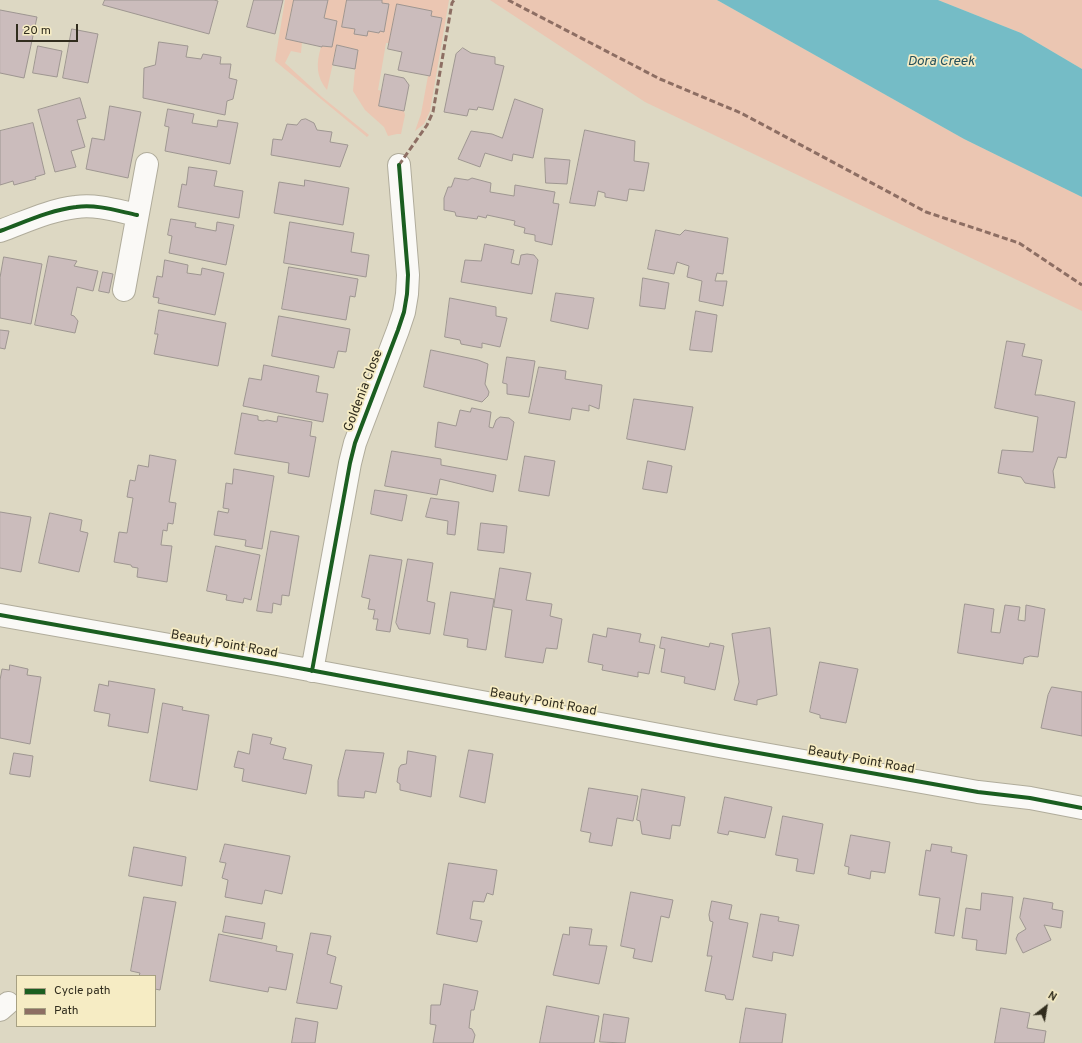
<!DOCTYPE html>
<style>
body{margin:0}
#map{position:relative;width:1082px;height:1043px;overflow:hidden;background:#ddd8c3;font-family:Overpass,sans-serif}
canvas{display:block}
.legend{position:absolute;left:16px;top:975px;width:140px;height:52px;box-sizing:border-box;background:#f6ecc4;border:1px solid #a7a082;margin:0;padding:5px 7px;list-style:none;font-size:12px;color:#312d1e}
.legend li{display:flex;align-items:center;gap:8px;height:20px}
.legend b{width:20px;border:1px solid #a7a082}
.north{position:absolute;left:1026px;top:987px;width:40px;height:40px;-webkit-text-stroke:3px #f6ecc4;paint-order:stroke;rotate:31deg;font-size:11px;font-weight:700;line-height:16px;text-align:center;color:#312d1e}
.north::after{content:'';display:block;margin:auto;width:14px;height:18px;background:#312d1e;clip-path:polygon(50% 0,100% 100%,50% 72%,0 100%)}
.scale{position:absolute;left:16px;top:24px;width:62px;height:18px;box-sizing:border-box;border:2px solid #312d1e;border-top:0;padding-left:5px;font-size:12px;line-height:14px;white-space:nowrap;color:#312d1e;-webkit-text-stroke:3px #f6ecc4;paint-order:stroke}
</style>
<div id="map">
<canvas width="1082" height="1043"></canvas>
<ul class="legend">
<li><b style="height:5px;background:#1b5e20"></b>Cycle path</li>
<li><b style="height:5px;background:#8d6e63"></b>Path</li>
</ul>
<div class="north">N</div>
<div class="scale">20 m</div>
</div>
<script>
const c = document.querySelector('canvas').getContext('2d');
c.lineJoin = 'round';
function fillPath(path, color) { c.fillStyle = color; c.fill(path, 'evenodd'); }
function trace(path, color, width, dash) { c.strokeStyle = color; c.lineWidth = width; c.lineCap = dash ? 'butt' : 'round'; c.setLineDash(dash || []); c.stroke(path); }
function drawText(font, color, halo, rows, align = 'center') {
  c.font = font + ' Overpass,sans-serif'; c.lineWidth = 3.5; c.setLineDash([]); c.textBaseline = 'middle'; c.strokeStyle = halo; c.fillStyle = color; for (const [text, x, y, turn = 0] of rows) {
    c.save(); c.translate(x, y); c.rotate((+turn || 0) * Math.PI / 180); c.textAlign = isNaN(turn) ? turn : align; if (halo) c.strokeText(text, 0, 0); c.fillText(text, 0, 0); c.restore();
  }
}
fillPath(new Path2D(`
 M285 0H294L286 39 302 42 301 53 291 51 285 63 322 97 369 135 367 137 275 61Z
 M328 0H449L430 111 424 124 415 131 421 114 428 76H430L442 18 390 43H386L378 90 382 91 379 106 404 111 405 115 401 134H397L388 136 384 127 365 110 353 91 355 69 358 50 337 45 327 90C316 77 316 63 321 47L322 46 332 47 337 21 324 18Z
 M490 0H717L964 139 1082 197V311L645 102Z
 M938 0H1082V69L1021 33Z`), '#ebc6b2');
fillPath(new Path2D(`
 M717 0H938L1021 33 1082 69V197L964 139Z`), '#75bcc6');
const building = new Path2D(`
 M105 0H214L218 1 209 34 103 5Z
 M254 0H283L275 34 247 27Z
 M294 0H328L324 18 337 21 332 47 322 46V47L286 39Z
 M347 0H382V3L389 4 384 32 380 31 379 33 368 31 367 36 354 34 355 29 342 27Z
 M397 4 432 11 431 16 442 18 430 76 398 70 402 52 388 49Z
 M0 10 37 17 24 78 0 73Z
 M72 29 98 34 88 83 63 78Z
 M159 42 188 46 186 57 201 59 203 54 221 57 220 64H231L229 78 237 80 233 99 227 101 225 115 143 98 144 68 155 65Z
 M337 45 358 50 355 69 333 65Z
 M38 46 62 51 57 77 33 73Z
 M463 48 471 53 495 57V64L504 66 493 110 478 107 477 110 469 109 467 116 444 112 456 54Z
 M385 74 404 78 409 85 404 111 379 106Z
 M80 98 86 118 77 120 85 147 71 151 76 167 55 172 38 110Z
 M515 99 543 109 533 158 513 154 512 161 485 153 480 167 458 159 471 131 492 134 502 138Z
 M110 106 141 112 128 178 86 169 92 138 104 140Z
 M168 109 194 114 192 123 217 127 218 120 238 123 230 164 165 151 169 127 165 126Z
 M306 119 314 123 317 130 332 132 330 142 348 145 340 167 271 155 273 139 282 140 287 124 297 125 301 120Z
 M33 123 45 174 35 177 36 179 14 185 13 181 0 185V131Z
 M585 130 635 141 634 161 649 163 644 191 629 189 627 201 605 197V193L598 191 595 206 570 203Z
 M545 158 570 160 567 184 546 183Z
 M189 167 217 171 214 186 243 191 239 218 178 207 182 184 186 185Z
 M455 178 468 180 472 178 491 183 490 192 514 196 515 185 555 192 553 203 559 204 552 245 535 241V235L524 233 525 228 514 225 515 221 487 215 486 218 478 216 477 219 456 216 455 212 444 210V198L448 187H451Z
 M305 180 349 188 343 225 274 213 279 182 304 186Z
 M171 219 196 223 195 227 216 231 217 222 234 225 226 265 169 253 172 236 168 235Z
 M290 222 354 233 351 252 369 255 366 277 284 263Z
 M656 230 680 235 685 230 728 238 723 274 717 273 715 281H727L723 306 699 301 702 281 687 277 689 266 677 262 674 274 648 269Z
 M485 244 514 250 511 263 519 265 521 255 527 254 534 255 538 260 532 294 461 282 465 260 481 261Z
 M49 256 77 261 74 266 98 271 93 291 77 287 71 315 74 316 78 321 75 333 35 325Z
 M4 257 42 264 31 324 0 318V278Z
 M165 260 188 265 187 273 201 275 202 268 224 273 215 315 158 303 159 298 153 297 157 276 162 277Z
 M289 267 358 279 355 297 350 296 346 320 282 309Z
 M103 272 113 274 109 293 99 291Z
 M643 278 669 283 665 309 640 306Z
 M556 293 594 298 588 329 551 321Z
 M450 298 496 307V316L507 318 500 347 482 343V348L461 344 460 340 445 337Z
 M159 310 226 323 218 366 154 354 158 334H155Z
 M696 311 717 315 712 352 690 350Z
 M279 316 350 329 346 352 338 351 334 368 272 356Z
 M0 330 9 331 5 349 0 348Z
 M1007 341 1025 344 1022 356 1042 360 1035 395H1041L1075 402 1066 458 1058 457 1053 471 1055 488 1025 483 1021 477 998 473 1002 450 1033 452 1038 417 995 408Z
 M431 350 478 360 488 364 485 384 489 392 488 396 482 402 424 387Z
 M507 357 535 361 529 397 507 394V384L503 383Z
 M264 365 319 376 316 392 328 394 323 422 243 406 249 378 261 380Z
 M539 367 566 371 565 379 602 385 599 409 589 405V411L572 408 570 420 529 413Z
 M634 399 693 407 685 450 627 439Z
 M472 408 491 412 489 427 493 428 496 420 500 417 509 418 514 422 507 460 435 447 438 422 456 426 460 410 470 412Z
 M242 413 258 416V420L263 421 267 420 277 422 278 416 312 422 310 436 316 437 309 477 288 473 289 463 235 454Z
 M392 451 441 459V465L496 475 493 492 440 479 437 495 385 486Z
 M150 455 176 460 169 502 176 503 173 524 168 523 167 531 163 530 161 545 172 546 167 582 137 577 138 568 132 567 131 565 114 562 119 532 127 533 133 498 127 497 130 480 135 481 138 465 148 467Z
 M525 456 555 461 549 496 519 491Z
 M648 461 672 466 667 493 643 489Z
 M234 469 274 476 262 549 245 546 246 540 214 535 218 511 228 513 229 509 223 508 226 483 232 484Z
 M375 490 407 495 402 521 371 514Z
 M431 498 459 502 455 535 447 534 448 521 426 517Z
 M0 512 31 517 21 572 0 568Z
 M50 513 82 520 80 531 88 533 79 572 39 563Z
 M481 523 507 526 504 553 478 550Z
 M271 531 299 536 289 596 282 595 281 605 273 603 272 613 257 611Z
 M216 546 260 555 251 600 244 598 243 603 226 600 227 595 207 591Z
 M370 555 402 560 390 632 376 630 378 619H373L375 610 368 609 370 599 362 597Z
 M408 559 433 563 427 601 435 603 430 634 399 629 396 623Z
 M500 568 531 573 526 600 552 604 550 616 562 619 557 649 546 648 543 663 505 657 512 610 494 607Z
 M451 592 494 599 486 650 467 647 468 639 444 635Z
 M965 604 994 609 991 632 1000 633 1005 605 1020 607 1018 620 1025 621 1026 605 1045 609 1038 657 1030 656 1024 658 1023 664 958 653Z
 M608 628 641 634 639 642 655 645 649 674 638 672V677L602 670 603 665 588 662 593 634 606 637Z
 M770 628 777 695 757 700V705L734 700 739 682 732 634Z
 M662 637 709 647 710 643 724 646 715 690 684 683 685 677 661 672 665 649 660 648Z
 M820 662 858 669 846 723 820 718V715L810 712Z
 M10 665 28 669 27 675 41 677 30 744 0 738V680L2 669 9 670Z
 M109 681 155 689 148 733 108 726 110 714 94 711 99 684 108 686Z
 M1052 687 1082 692V736L1041 728 1048 695Z
 M163 703 183 707 182 710 209 715 197 790 150 781Z
 M253 734 272 738 270 744 286 748 283 759 312 765 306 794 242 781 244 769 234 767 238 751 249 754Z
 M346 750 384 753 376 793 365 791 364 798 338 796V781Z
 M469 750 493 754 485 803 460 797Z
 M408 751 436 756 431 797 400 790V784L397 782 399 768 401 765 406 764Z
 M14 753 33 756 30 777 10 774Z
 M589 788 638 796 633 821 617 818 612 846 589 842 591 833 581 831Z
 M642 789 685 797 680 826 672 825 670 839 642 834 640 821 637 820Z
 M725 797 772 807 765 838 729 831 728 835 718 833Z
 M783 816 823 824 814 874 796 871 798 859 776 855Z
 M851 835 890 842 885 873 871 871 870 879 848 874 849 867 845 866Z
 M225 844 290 856 282 894 265 890 262 904 225 897 228 880 222 878 226 863 220 862Z
 M932 844 952 847 951 852 967 855 954 936 935 933 940 898 919 895 926 850 930 851Z
 M134 847 186 857 182 886 129 876Z
 M449 863 497 870 493 895 487 893 484 902 473 901 470 919 482 921 477 942 437 934Z
 M631 892 673 900 669 918 661 916 652 962 633 958 635 949 621 946Z
 M982 893 1013 897 1006 954 976 950 977 940 962 938 966 908 980 910Z
 M144 897 176 902 160 990 155 989V976H139L140 973 131 971Z
 M1024 898 1053 903 1052 909 1063 911 1061 928 1044 925 1051 940 1023 953 1016 939 1018 934 1026 929 1020 918Z
 M712 901 732 905 729 919 748 923 733 1000 726 999 725 995 705 991 712 956H707L713 922 710 921 709 915Z
 M761 914 779 917 778 921 799 925 793 956 773 952 772 961 753 957Z
 M226 916 265 923 262 939 223 932Z
 M570 927 592 929 589 945 607 946 599 984 553 975 563 934 569 935Z
 M311 933 331 936 327 954 336 957 330 983 342 986 337 1009 297 1003Z
 M219 934 277 946 276 951 293 954 286 990 269 987 268 992 210 981Z
 M444 984 478 991 474 1010H471L469 1028 472 1029 475 1035 473 1043H433L436 1025 430 1024 431 1005H440Z
 M547 1006 599 1016 594 1043H540Z
 M746 1008 786 1014 782 1043H740Z
 M1001 1008 1030 1013 1027 1028 1046 1031 1044 1043H995Z
 M604 1014 629 1018 625 1043 600 1042Z
 M296 1018 318 1022 315 1043H292Z`);
fillPath(building, '#cbbcbc');
trace(building, '#9e9691', 1);
const minor = new Path2D(`
 M0 231C25 222 50 210 76 207 97 204 118 211 137 215
 M124 290 147 164
 M0 615 277 664 719 746 978 792 1030 798 1082 808
 M312 671 350 463 355 443 398 330 404 312 407 294 408 275 399 165
 M0 1010 8 1003`);
trace(minor, '#b0ac9b', 24);
trace(minor, '#faf9f6', 22);
trace(new Path2D(`
 M508 0 660 79 741 113 926 212 1019 243 1082 285
 M399 165 427 125 433 112 452 3 454 0`), '#8d6e63', 3, [6, 3]);
trace(new Path2D(`
 M0 231C25 222 50 210 76 207 97 204 118 211 137 215
 M0 615 277 664 719 746 978 792 1030 798 1082 808
 M312 671 350 463 355 443 398 330 404 312 407 294 408 275 399 165`), '#1b5e20', 4);
drawText('13px', '#312d1e', '#f6ecc4', [
 ["Goldenia Close",364,391,-69],
 ["Beauty Point Road",224,645,10],
 ["Beauty Point Road",543,703,10],
 ["Beauty Point Road",861,761,10]
]);
drawText('italic 14px', '#25515c', '#f6ecc4', [
 ["Dora Creek",941,62]
]);
</script>
